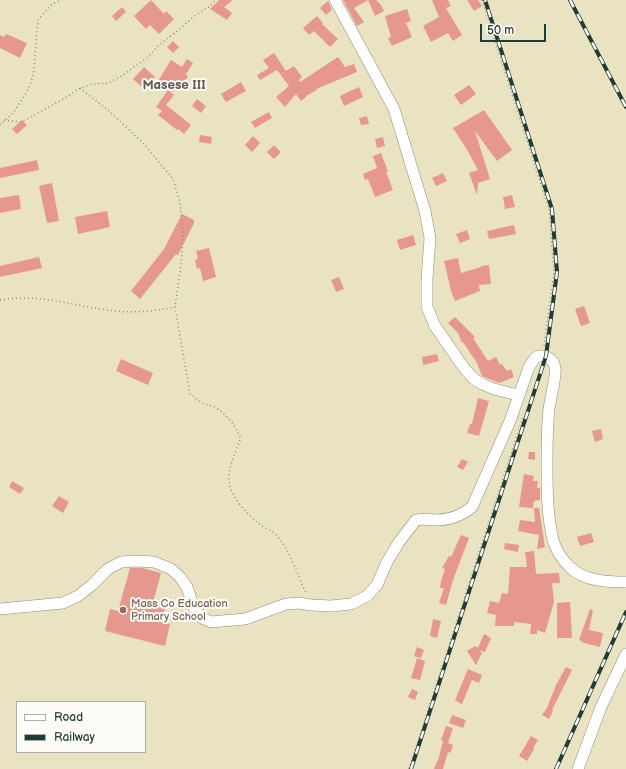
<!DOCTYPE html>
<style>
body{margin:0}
#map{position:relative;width:626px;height:769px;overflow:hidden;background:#eae3c1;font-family:"Balsamiq Sans",sans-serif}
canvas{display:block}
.legend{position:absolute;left:16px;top:701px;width:130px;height:52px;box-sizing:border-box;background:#fdfcf7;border:1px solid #a4b0a9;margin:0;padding:5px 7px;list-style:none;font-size:12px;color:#1f3d34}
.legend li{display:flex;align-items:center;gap:8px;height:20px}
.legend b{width:20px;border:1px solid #a4b0a9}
.scale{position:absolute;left:480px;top:24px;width:66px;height:18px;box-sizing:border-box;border:2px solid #1f3d34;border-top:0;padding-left:5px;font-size:12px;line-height:14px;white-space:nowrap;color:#1f3d34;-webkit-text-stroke:3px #fdfcf7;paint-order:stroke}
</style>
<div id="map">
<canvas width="626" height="769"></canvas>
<ul class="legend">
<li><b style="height:5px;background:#fff"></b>Road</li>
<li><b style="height:5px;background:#1f3d34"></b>Railway</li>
</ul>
<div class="scale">50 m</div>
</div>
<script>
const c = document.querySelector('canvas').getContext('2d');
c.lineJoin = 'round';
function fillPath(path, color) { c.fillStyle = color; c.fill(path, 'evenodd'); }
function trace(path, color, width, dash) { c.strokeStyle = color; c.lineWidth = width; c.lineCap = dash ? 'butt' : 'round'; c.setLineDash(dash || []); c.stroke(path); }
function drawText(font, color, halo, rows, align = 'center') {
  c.font = font + ' "Balsamiq Sans",sans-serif'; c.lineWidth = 4; c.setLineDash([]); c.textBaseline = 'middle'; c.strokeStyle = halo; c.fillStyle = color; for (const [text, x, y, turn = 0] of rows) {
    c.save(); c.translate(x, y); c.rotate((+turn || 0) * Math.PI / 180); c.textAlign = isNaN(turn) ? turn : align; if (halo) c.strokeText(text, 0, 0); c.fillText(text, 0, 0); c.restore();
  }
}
fillPath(new Path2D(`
 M151 0 164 14 166 11 174 19 159 34 150 25 146 29 134 16Z
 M219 0H233L224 7 232 13 227 20 210 9Z
 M343 0H376L381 5 384 11 375 16 368 0 354 8 364 22 357 26Z
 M432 0H448L451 6 446 8 462 35 453 41 448 33 431 42 423 26 439 17Z
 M467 0H478L482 6 474 11Z
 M328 1 332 10 326 15 320 8Z
 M122 7 126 12 116 21 112 16Z
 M407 9 411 21 406 23 412 37 392 46 388 38 391 37 385 16Z
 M317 16 323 23 322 24 338 39 330 47 314 31 309 35 303 28Z
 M6 34 27 43 20 58 0 48V35L4 37Z
 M173 41 179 47 173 53 167 47Z
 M274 53 286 71 294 66 302 77 299 80 300 82 338 57 345 67 354 64 357 72 316 89 317 90 306 96V97L301 101 296 94 285 107 276 97 289 86 277 70 260 80 257 75 269 68 263 60Z
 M187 59 193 63 186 74 188 77 173 92 158 81 171 60 182 67Z
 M144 67 155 77 144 89 133 79Z
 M241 82 246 91 226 102 221 94Z
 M469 85 476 94 461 105 454 95Z
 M359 87 363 97 344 106 340 96Z
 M168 90 174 95 166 105 191 125 184 134 178 129 177 130 158 115 162 111 156 107Z
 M197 99 206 106 201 113 192 106Z
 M484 110 512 150 497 161 475 131 490 179 478 183 477 195 469 173 478 170 466 148 453 128Z
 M269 112 272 118 255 128 251 122Z
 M367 116 369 124 361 125 359 118Z
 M22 120 27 125 17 134 12 129Z
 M200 135 212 137 211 144 199 142Z
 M253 136 260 143 252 152 245 145Z
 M383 137 385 146 377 148 375 139Z
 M274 145 281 152 274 159 267 152Z
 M381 153 388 171 386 172 393 190 375 197 368 179 365 180 363 174 377 168 373 156Z
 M37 160 39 170 0 178V168Z
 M443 173 447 181 436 186 432 178Z
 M52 183 59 221 47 223 39 186Z
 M19 195 21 209 0 213V198Z
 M512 195 515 207 505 209 503 197Z
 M107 211 110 227 78 234 75 217Z
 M182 214 194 220V223L178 255 176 254 140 299 131 291 164 249Z
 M514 225 516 234 489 239 487 231Z
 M467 230 470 239 460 243 456 234Z
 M413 235 416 245 400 250 397 240Z
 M209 248 216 277 203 281 200 268 197 269 195 260 198 259 196 251Z
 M39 257 42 268 0 277V266Z
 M458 258 461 273 481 267V266L489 265 491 284 479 285 480 291 455 301 451 291 444 261Z
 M339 277 344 289 336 292 331 280Z
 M584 306 590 323 581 326 575 309Z
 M455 317 475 337 473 338 488 361 496 357 500 365 502 364 507 371 511 369 514 377 499 383 482 376 477 363 463 342 462 343 458 333 448 323Z
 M437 354 439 361 423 365 422 357Z
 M121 359 153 373 148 385 116 371Z
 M478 398 489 401 479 436 467 433 470 424H472Z
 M601 429 603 439 595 442 592 431Z
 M529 452H535V460L528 459Z
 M462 459 468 462 463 470 457 467Z
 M524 474 534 476 533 481H538L537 488H540V500L534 501 533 508 519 507Z
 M12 481 24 488 20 494 9 487Z
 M59 496 69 502 63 513 52 506Z
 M534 508H539L545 547 537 549 539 535 518 531 520 520 535 522Z
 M591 533 594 542 580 546 577 537Z
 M461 535 469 538 453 580 446 605 439 603 444 588H440L441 581 445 569 442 568 449 556 451 557Z
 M505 543 519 545 518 552 504 549Z
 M534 551 536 574 559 573 560 583H552L554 602 545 633 537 630V634H530L531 624 514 622V626H495L496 615 487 613 490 601 499 603 502 593 508 594 510 567H527L525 552Z
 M130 568H142L161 573 152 606 165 609 162 622 170 624 165 646 105 631 110 609 118 611Z
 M570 602 572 638H557V603Z
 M590 609 593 610 589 630 603 633 600 647 581 642 582 641 579 640Z
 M433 619 441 621 437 638 430 636Z
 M484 634 491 638 485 652 479 650 482 653 476 665 467 651 475 646 478 648Z
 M417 647 424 650 421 658 414 656Z
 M417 658 425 661 420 680 411 678Z
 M566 667 572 670 552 710 553 711 549 719 542 715 547 708 556 685Z
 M468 669 482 675 479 683 472 680 462 704H461L455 700Z
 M412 689 418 692 415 700 408 697Z
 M452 715 466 720 463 728 449 723Z
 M446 726 453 728 448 743 441 740Z
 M531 736 538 740 533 748 534 749 527 761 519 756Z
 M443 741 453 745 450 753 448 752 443 769H434L437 761H438Z`), '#e6978e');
const minor = new Path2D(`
 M335 0 394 109 425 211 430 238 427 279V307L435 326 464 368 474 379 482 384 494 389 518 395
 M0 609 63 603 78 596 92 585 108 569 121 562 136 561 154 562 171 569 180 577 187 587 194 608 202 618 211 622 245 619 286 604 299 603 311 605 331 606 351 604 367 596 377 585 387 562 399 542 416 520C424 518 428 520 436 520 450 520 461 516 472 507L510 421 529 367 535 358 539 356C546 355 553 359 555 367 557 374 550 400 549 409 547 427 547 446 547 464 547 489 547 515 553 540 556 550 563 561 571 568 584 581 608 582 626 582
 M578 769 601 707 626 654`);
trace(minor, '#84907a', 12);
trace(new Path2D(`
 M482 0 549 209 554 272 544 346
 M80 88 109 111 143 143 173 179 179 199 181 212 183 233 181 265 175 307 190 394 202 403 215 407 222 412 232 422 240 436V440C236 451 230 463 229 475 227 494 245 512 258 523 264 528 274 531 278 537 291 553 298 575 306 594
 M4 120 20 122 27 119 67 97 80 88 93 84 109 83 123 75 147 58 158 46 181 28 193 17 210 6 215 0
 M0 125 13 113 27 92 31 83 34 70 36 41 38 20 52 4 62 0
 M0 300C42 293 75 307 116 311 136 313 156 311 175 307
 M409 769 523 417`), '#84907a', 1.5, [1, 3]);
trace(minor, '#fff', 11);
const rail = new Path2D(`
 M570 0 626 107
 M411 769 546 356 557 272 552 209 485 0
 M556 769 626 612`);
trace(rail, '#1f3d34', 4);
trace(rail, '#fdfcf7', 2.5, [8]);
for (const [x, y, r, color] of [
 [123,610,4,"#8d6e63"]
]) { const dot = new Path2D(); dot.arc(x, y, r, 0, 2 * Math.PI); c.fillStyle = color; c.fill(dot); trace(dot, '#fdfcf7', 1.5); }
drawText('11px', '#785e54', '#fdfcf7', [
 ["Mass Co Education",131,604],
 ["Primary School",131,617]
], 'left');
drawText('bold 13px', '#655c54', '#fdfcf7', [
 ["Masese III",174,86]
]);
</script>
